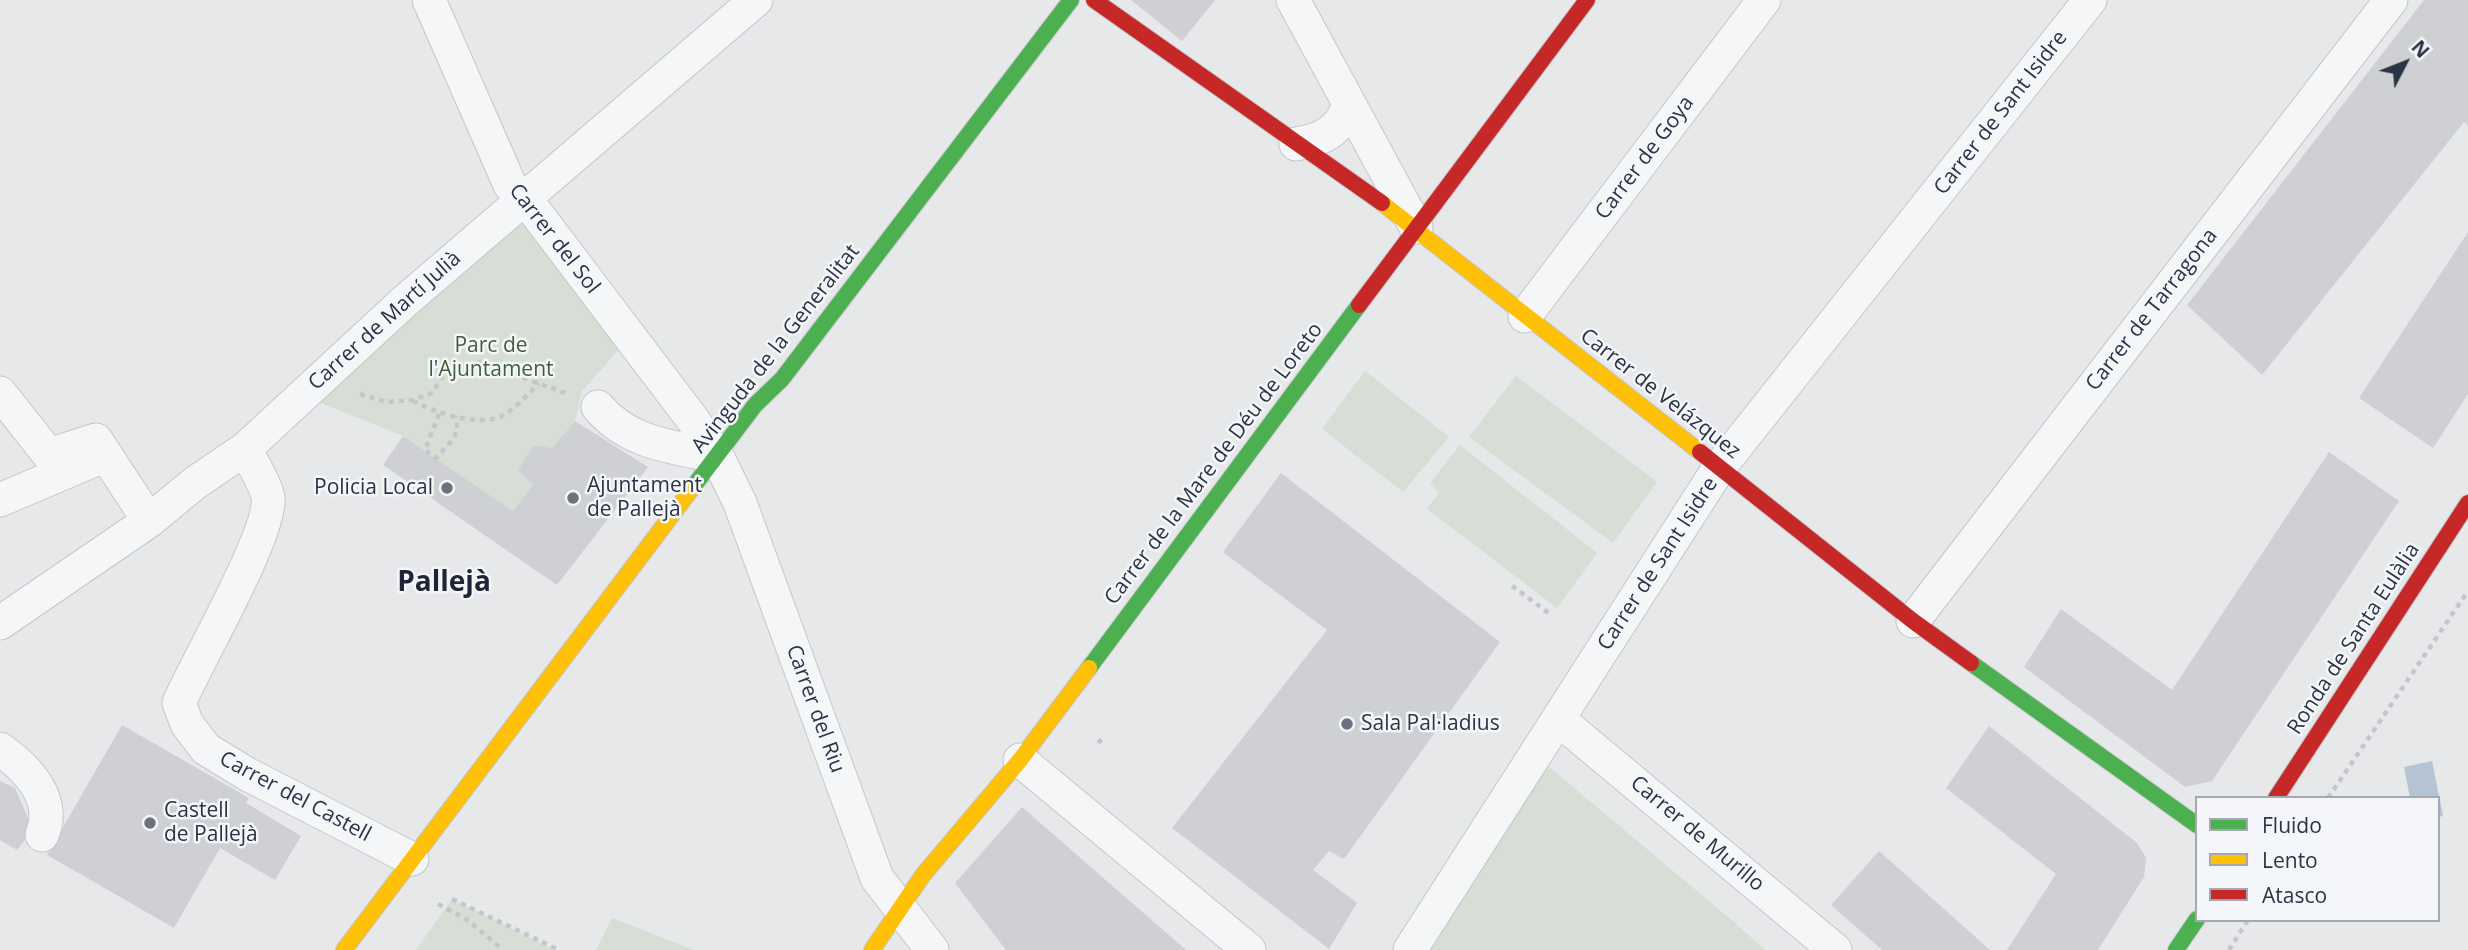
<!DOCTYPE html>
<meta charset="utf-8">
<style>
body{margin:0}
#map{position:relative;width:2468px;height:950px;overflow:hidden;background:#e6e8ea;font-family:"Open Sans",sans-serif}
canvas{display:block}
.legend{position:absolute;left:2195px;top:796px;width:245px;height:126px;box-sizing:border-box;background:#f4f6f9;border:2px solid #a4a8b1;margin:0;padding:9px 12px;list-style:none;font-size:21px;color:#2b3445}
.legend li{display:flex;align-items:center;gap:14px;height:35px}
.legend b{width:35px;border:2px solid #a4a8b1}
.north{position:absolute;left:2370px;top:28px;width:70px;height:70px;-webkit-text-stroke:5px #f4f6f9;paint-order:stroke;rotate:48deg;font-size:19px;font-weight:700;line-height:28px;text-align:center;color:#2b3445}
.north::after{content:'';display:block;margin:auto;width:24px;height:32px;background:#2b3445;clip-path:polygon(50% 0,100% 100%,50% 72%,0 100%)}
</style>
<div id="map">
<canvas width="2468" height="950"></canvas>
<ul class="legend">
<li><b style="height:9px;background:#4caf50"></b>Fluido</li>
<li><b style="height:9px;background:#ffc107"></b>Lento</li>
<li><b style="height:9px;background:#c62828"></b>Atasco</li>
</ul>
<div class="north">N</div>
</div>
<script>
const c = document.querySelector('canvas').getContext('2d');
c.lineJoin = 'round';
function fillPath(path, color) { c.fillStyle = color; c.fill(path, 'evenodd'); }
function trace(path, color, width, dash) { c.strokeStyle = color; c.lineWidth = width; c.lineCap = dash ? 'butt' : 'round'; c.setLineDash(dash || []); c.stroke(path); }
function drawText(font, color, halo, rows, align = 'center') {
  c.font = font + ' "Open Sans",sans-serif'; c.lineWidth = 5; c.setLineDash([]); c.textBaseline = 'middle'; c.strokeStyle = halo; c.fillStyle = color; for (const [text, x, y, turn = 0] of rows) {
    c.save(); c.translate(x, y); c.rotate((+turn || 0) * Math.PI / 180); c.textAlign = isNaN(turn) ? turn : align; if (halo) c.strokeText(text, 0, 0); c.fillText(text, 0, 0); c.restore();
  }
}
fillPath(new Path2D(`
 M524 197 630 337 582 391 575 421 552 448 534 445 518 470 533 485 513 511 403 436 303 396Z
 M1365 371 1449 437 1403 492 1322 429Z
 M1516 376 1657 482 1613 543 1469 437Z
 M1460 445 1597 553 1557 608 1427 509 1439 493 1430 483Z
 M1535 755 1735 923 1765 950H1410Z
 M452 899 555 950H416Z
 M612 918 694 950H596Z`), '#d6ded6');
fillPath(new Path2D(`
 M2432 761 2443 816 2438 817V798H2410L2404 767Z`), '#b4c4d5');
fillPath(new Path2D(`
 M1131 0H1215L1182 41Z
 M2424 0H2468V126L2464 122 2262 375 2187 305Z
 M2468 232V394L2433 448 2359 398Z
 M575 421 648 467 557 585 383 465 403 436 513 511 533 485 518 470 534 445 552 448Z
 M2329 452 2399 501 2212 781 2185 787 2024 667 2061 609 2172 690Z
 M1281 473 1500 642 1344 859 1329 851 1313 870 1357 903 1329 949 1172 828 1327 630 1223 552Z
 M122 725 249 798 246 803 301 836 275 880 220 848 174 928 47 855Z
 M1989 726 2137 843 2146 858 2144 877 2098 950H2007L2056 874 1946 788Z
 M0 781 15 788 33 830 17 850 0 840Z
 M1022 807 1186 950H1006L955 883Z
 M1879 851 1990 950H1882L1831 905Z`), '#ced0d3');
const street = new Path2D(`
 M429 0 510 185 524 197 693 420 717 456 740 503 877 878 932 950
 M1293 0 1416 227
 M1296 144C1323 140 1340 131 1349 104
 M1525 316 1764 0
 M0 393 49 455 96 440 149 521
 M598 407C629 444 673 447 717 456
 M245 449C252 463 265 482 268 497 273 531 196 663 179 703L187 724 206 749 247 774 412 859
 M0 500 94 460
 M1913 621 2391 0
 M0 623 149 521 195 483 245 449 405 301 756 0
 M1558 719 1835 950
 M0 749C28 769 57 799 42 835
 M1020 760 1249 950
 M1410 950 1719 468 2090 0`);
const fast = new Path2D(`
 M693 487 755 405 782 379 1071 0
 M1971 663 2197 825
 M1089 668 1359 305
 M2176 950 2197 919`);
const slow = new Path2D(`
 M1382 203 1700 452
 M344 950 693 487
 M872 950 923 875 1020 760 1089 668`);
const jam = new Path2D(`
 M1094 0 1382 203
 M1359 305 1587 0
 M1700 452 1913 621 1971 663
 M2276 798 2468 503`);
trace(street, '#c4c6c8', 35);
trace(fast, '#c4c6c8', 18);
trace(slow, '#c4c6c8', 18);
trace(jam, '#c4c6c8', 18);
trace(new Path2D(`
 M360 394 387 402 412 400 432 393 443 376 480 362 565 393
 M413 401C434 412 472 425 497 418 514 412 527 395 539 383
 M439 414 425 450 436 458C450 441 460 439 456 416
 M1512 586 1550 614
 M1098 743 1103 738
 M2328 798 2468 591
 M452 899 559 950
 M438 904 466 919 503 950
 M2229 950 2248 920`), '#c5c6ca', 4.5, [5, 5]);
trace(street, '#f5f6f7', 33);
trace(fast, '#4caf50', 16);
trace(slow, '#ffc107', 16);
trace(jam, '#c62828', 16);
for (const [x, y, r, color] of [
 [447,488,7,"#6c737f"],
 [573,498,7,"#6c737f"],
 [1347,724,7,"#6c737f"],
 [150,823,7,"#6c737f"]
]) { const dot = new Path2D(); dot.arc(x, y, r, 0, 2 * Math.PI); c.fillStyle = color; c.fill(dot); trace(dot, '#f4f6f9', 2.5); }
drawText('21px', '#2b3445', '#f4f6f9', [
 ["Carrer de Sant Isidre",2001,113,-52],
 ["Carrer de Goya",1645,158,-53],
 ["Carrer del Sol",554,239,52],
 ["Carrer de Tarragona",2152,310,-52],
 ["Carrer de Martí Julià",385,321,-42],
 ["Avinguda de la Generalitat",776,349,-52],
 ["Carrer de Velázquez",1660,394,38],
 ["Carrer de la Mare de Déu de Loreto",1214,464,-53],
 ["Carrer de Sant Isidre",1658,564,-57],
 ["Ronda de Santa Eulàlia",2354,639,-57],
 ["Carrer del Riu",815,709,70],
 ["Carrer del Castell",295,797,28],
 ["Carrer de Murillo",1697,834,40]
]);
drawText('21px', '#3f6138', '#f4f6f9', [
 ["Parc de",491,346],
 ["l'Ajuntament",491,370]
]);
drawText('21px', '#2b3445', '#f4f6f9', [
 ["Ajuntament",587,486],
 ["de Pallejà",587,510],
 ["Policia Local",433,488,"right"],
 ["Sala Pal·ladius",1361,724],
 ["Castell",164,811],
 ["de Pallejà",164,835]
], 'left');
drawText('bold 28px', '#1d2536', '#f4f6f9', [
 ["Pallejà",444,583]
]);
</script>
